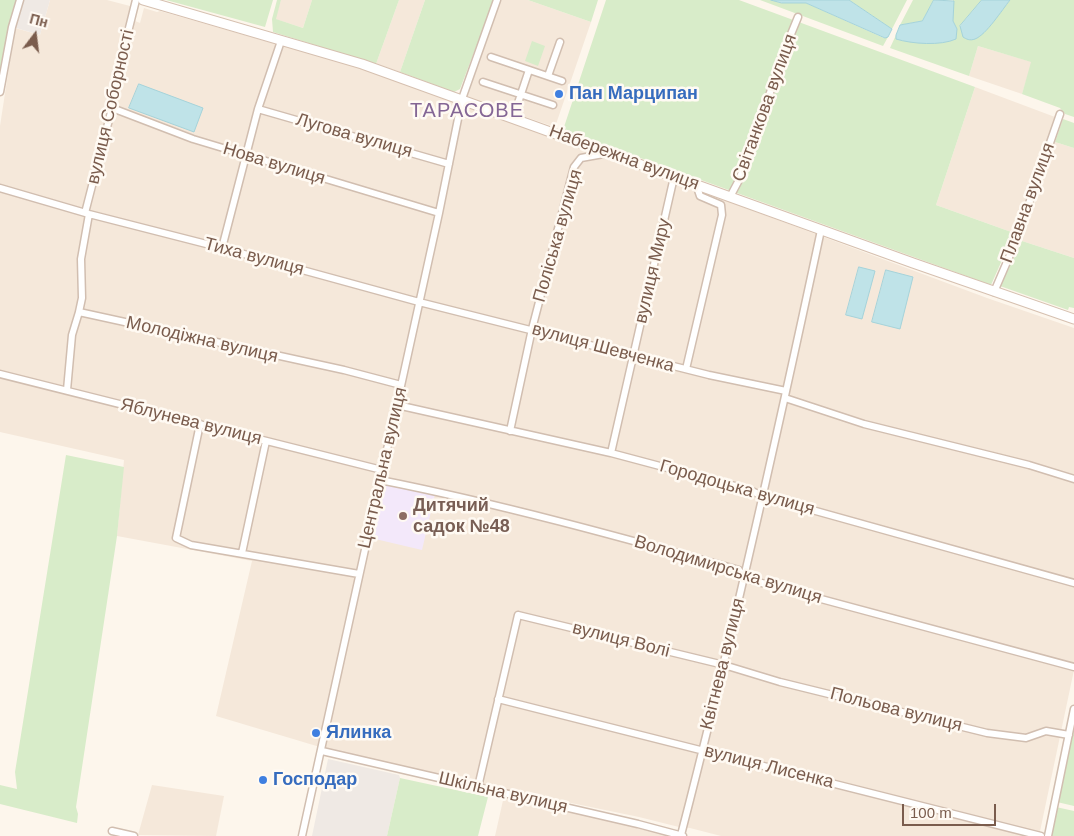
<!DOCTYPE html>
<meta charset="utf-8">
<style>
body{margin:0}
#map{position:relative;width:1074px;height:836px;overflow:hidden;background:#fdf6ec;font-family:Arial,sans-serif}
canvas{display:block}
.north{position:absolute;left:10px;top:10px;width:50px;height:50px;-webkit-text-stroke:4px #fffaf3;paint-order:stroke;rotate:15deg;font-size:14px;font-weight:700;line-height:20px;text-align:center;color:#7a5c4d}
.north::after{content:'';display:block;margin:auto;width:18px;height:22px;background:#7a5c4d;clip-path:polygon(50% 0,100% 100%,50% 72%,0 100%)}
.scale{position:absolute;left:902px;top:804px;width:94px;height:22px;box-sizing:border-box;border:2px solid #7a5c4d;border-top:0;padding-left:6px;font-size:15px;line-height:18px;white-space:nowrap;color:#7a5c4d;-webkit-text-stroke:4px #fffaf3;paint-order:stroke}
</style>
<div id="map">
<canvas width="1074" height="836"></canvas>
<div class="north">Пн</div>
<div class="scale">100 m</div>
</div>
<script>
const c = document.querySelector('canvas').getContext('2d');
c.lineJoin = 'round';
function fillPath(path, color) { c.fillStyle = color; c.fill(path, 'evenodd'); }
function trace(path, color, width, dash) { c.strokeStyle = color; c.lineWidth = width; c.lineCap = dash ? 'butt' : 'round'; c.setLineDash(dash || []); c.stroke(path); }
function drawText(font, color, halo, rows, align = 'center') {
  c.font = font + ' Arial,sans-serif'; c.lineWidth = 5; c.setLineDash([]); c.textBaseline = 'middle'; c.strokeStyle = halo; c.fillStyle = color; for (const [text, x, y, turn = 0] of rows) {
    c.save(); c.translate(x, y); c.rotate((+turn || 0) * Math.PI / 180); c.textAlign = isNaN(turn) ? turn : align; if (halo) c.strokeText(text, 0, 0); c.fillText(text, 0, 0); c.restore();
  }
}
fillPath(new Path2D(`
 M50 0H107L130 6 135 21 140 23 144 8 157 12 160 11 360 68 459 101 987 298 1074 328V670L1039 836H721L690 828 679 827 639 817 484 785 330 750 216 716 252 561 117 536 124 460 0 432V126L15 28 40 35Z
 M281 0H312L303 28 275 19Z
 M399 0H425L400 72 376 64Z
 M500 0H528L591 22 555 127 467 97Z
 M978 46 1032 62 1022 94 969 76Z
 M975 87 1055 117 1014 233 936 205Z
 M1055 142 1074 148V258L1022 241Z
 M152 785 224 796 216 836 138 835Z
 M504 796 670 836H495Z`), '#f5e8da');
fillPath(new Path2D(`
 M23 0H50L40 35 16 28Z
 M328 759 399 775 400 778 387 836H312Z`), '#efe9e4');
fillPath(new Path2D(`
 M384 485 435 494 422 550 371 538Z`), '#f3e8fa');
fillPath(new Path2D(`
 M0 0H17L0 80Z
 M166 0H273L265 27Z
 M277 0H281L276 19 303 28 312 0H399L376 64 273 32 272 19Z
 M425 0H494L460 89 454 92 400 72Z
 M528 0H598L591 22Z
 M606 0H739L975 87 936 205 1014 233 991 285 563 130Z
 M760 0H771L782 3H806L884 38 888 37 883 46Z
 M849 0H907L892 29Z
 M913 0H934L922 21 900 25Z
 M953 0H982L960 26 983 33 1010 0H1074V117L1065 114 1060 108 1022 94 1031 62 978 46 969 76 890 48 896 35V39L957 29 953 21Z
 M532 41 545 46 538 66 525 61Z
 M1063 119 1074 123V148L1055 142Z
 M1022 241 1074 258V308L1069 307 1068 310 1000 286Z
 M66 455 124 467 117 536 76 807 78 814 77 823 0 804V785L17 789 15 772Z
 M1074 721V806L1057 802Z
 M400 778 488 797 478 836H387Z
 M1056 807 1074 811V836H1050Z`), '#d8ecc9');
const water = new Path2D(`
 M771 0H849L892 29 888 37 885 38 806 3H782Z
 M934 0 954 1 953 21 957 29 956 39C941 46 912 44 896 39V35L900 25 922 21Z
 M982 0H1010C1002 10 986 35 975 39 970 41 966 39 963 37L960 26Z
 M139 84 203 108 194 132 129 108Z
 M859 267 875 271 862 319 846 315Z
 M886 270 913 277 900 329 872 322Z`);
fillPath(water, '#bfe3e8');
trace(water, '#a5d3da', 1);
const street = new Path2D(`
 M491 57 562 81
 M548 76 560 42
 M483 82 553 105
 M0 92 12 27 20 0
 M112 108 193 139 439 213
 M258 109 449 164
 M513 118 529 70
 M0 188 89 214 222 248 419 302 709 375 786 391
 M730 197 739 180 768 99 780 61 798 17
 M85 213 112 108 120 64 136 0
 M222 248 258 109 281 41
 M994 292 1016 241 1060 114
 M79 312 82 298 81 259 89 214
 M686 369 722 215 721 205 700 196 696 184
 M0 374 382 470
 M67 390 72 335 79 312 344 370 401 385
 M785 398 864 424 1029 465 1074 479
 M397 405 611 453 750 490 762 496 1074 583
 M200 424 176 538 191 545 359 574
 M510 431 532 329 574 167 581 158 609 153
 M611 453 674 177
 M380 480C501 504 620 537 739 570L743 578 1074 667
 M242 553 266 441
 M498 699 1041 836
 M322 751 638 824 683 836
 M478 787 518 615 724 665 780 682 987 733 1026 738 1046 731 1069 735
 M112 831 134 836
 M681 835C733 634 778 432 821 230
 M302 836 439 213 462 99 497 0
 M1048 836 1074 709`);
const secondary = new Path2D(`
 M143 0 362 64 913 263 1074 319`);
trace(street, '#d1beb0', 9);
trace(secondary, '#d6c0b0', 11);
trace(street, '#fff', 6);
trace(secondary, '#fff', 9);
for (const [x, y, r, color] of [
 [559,94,5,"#3f7fe0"],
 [403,516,5,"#8d6e63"],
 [316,733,5,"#3f7fe0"],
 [263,780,5,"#3f7fe0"]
]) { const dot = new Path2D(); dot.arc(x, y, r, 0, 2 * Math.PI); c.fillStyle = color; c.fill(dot); trace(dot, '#fffaf3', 2); }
drawText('bold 18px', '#366cbe', '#fffaf3', [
 ["Пан Марципан",569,94],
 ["Ялинка",326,733],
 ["Господар",273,780]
], 'left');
drawText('18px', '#7a5c4d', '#fffaf3', [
 ["вулиця Соборності",111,107,-77],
 ["Світанкова вулиця",765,108,-70],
 ["Лугова вулиця",354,136,16],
 ["Набережна вулиця",624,158,20],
 ["Нова вулиця",274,164,17],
 ["Плавна вулиця",1028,203,-70],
 ["Поліська вулиця",558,236,-74],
 ["Тиха вулиця",254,257,15],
 ["вулиця Миру",653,271,-77],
 ["Молодіжна вулиця",202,340,13],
 ["вулиця Шевченка",603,348,15],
 ["Яблунева вулиця",191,422,14],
 ["Центральна вулиця",383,468,-77],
 ["Городоцька вулиця",737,488,16],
 ["Володимирська вулиця",728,570,17],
 ["вулиця Волі",621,640,14],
 ["Квітнева вулиця",723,664,-76],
 ["Польова вулиця",896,710,14],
 ["вулиця Лисенка",769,767,14],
 ["Шкільна вулиця",503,793,13]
]);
drawText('bold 18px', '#785e54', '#fffaf3', [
 ["Дитячий",413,506],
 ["садок №48",413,527]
], 'left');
c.letterSpacing = '1px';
drawText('20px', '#846695', '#fffaf3', [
 ["ТАРАСОВЕ",467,111]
]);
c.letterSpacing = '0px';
</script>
